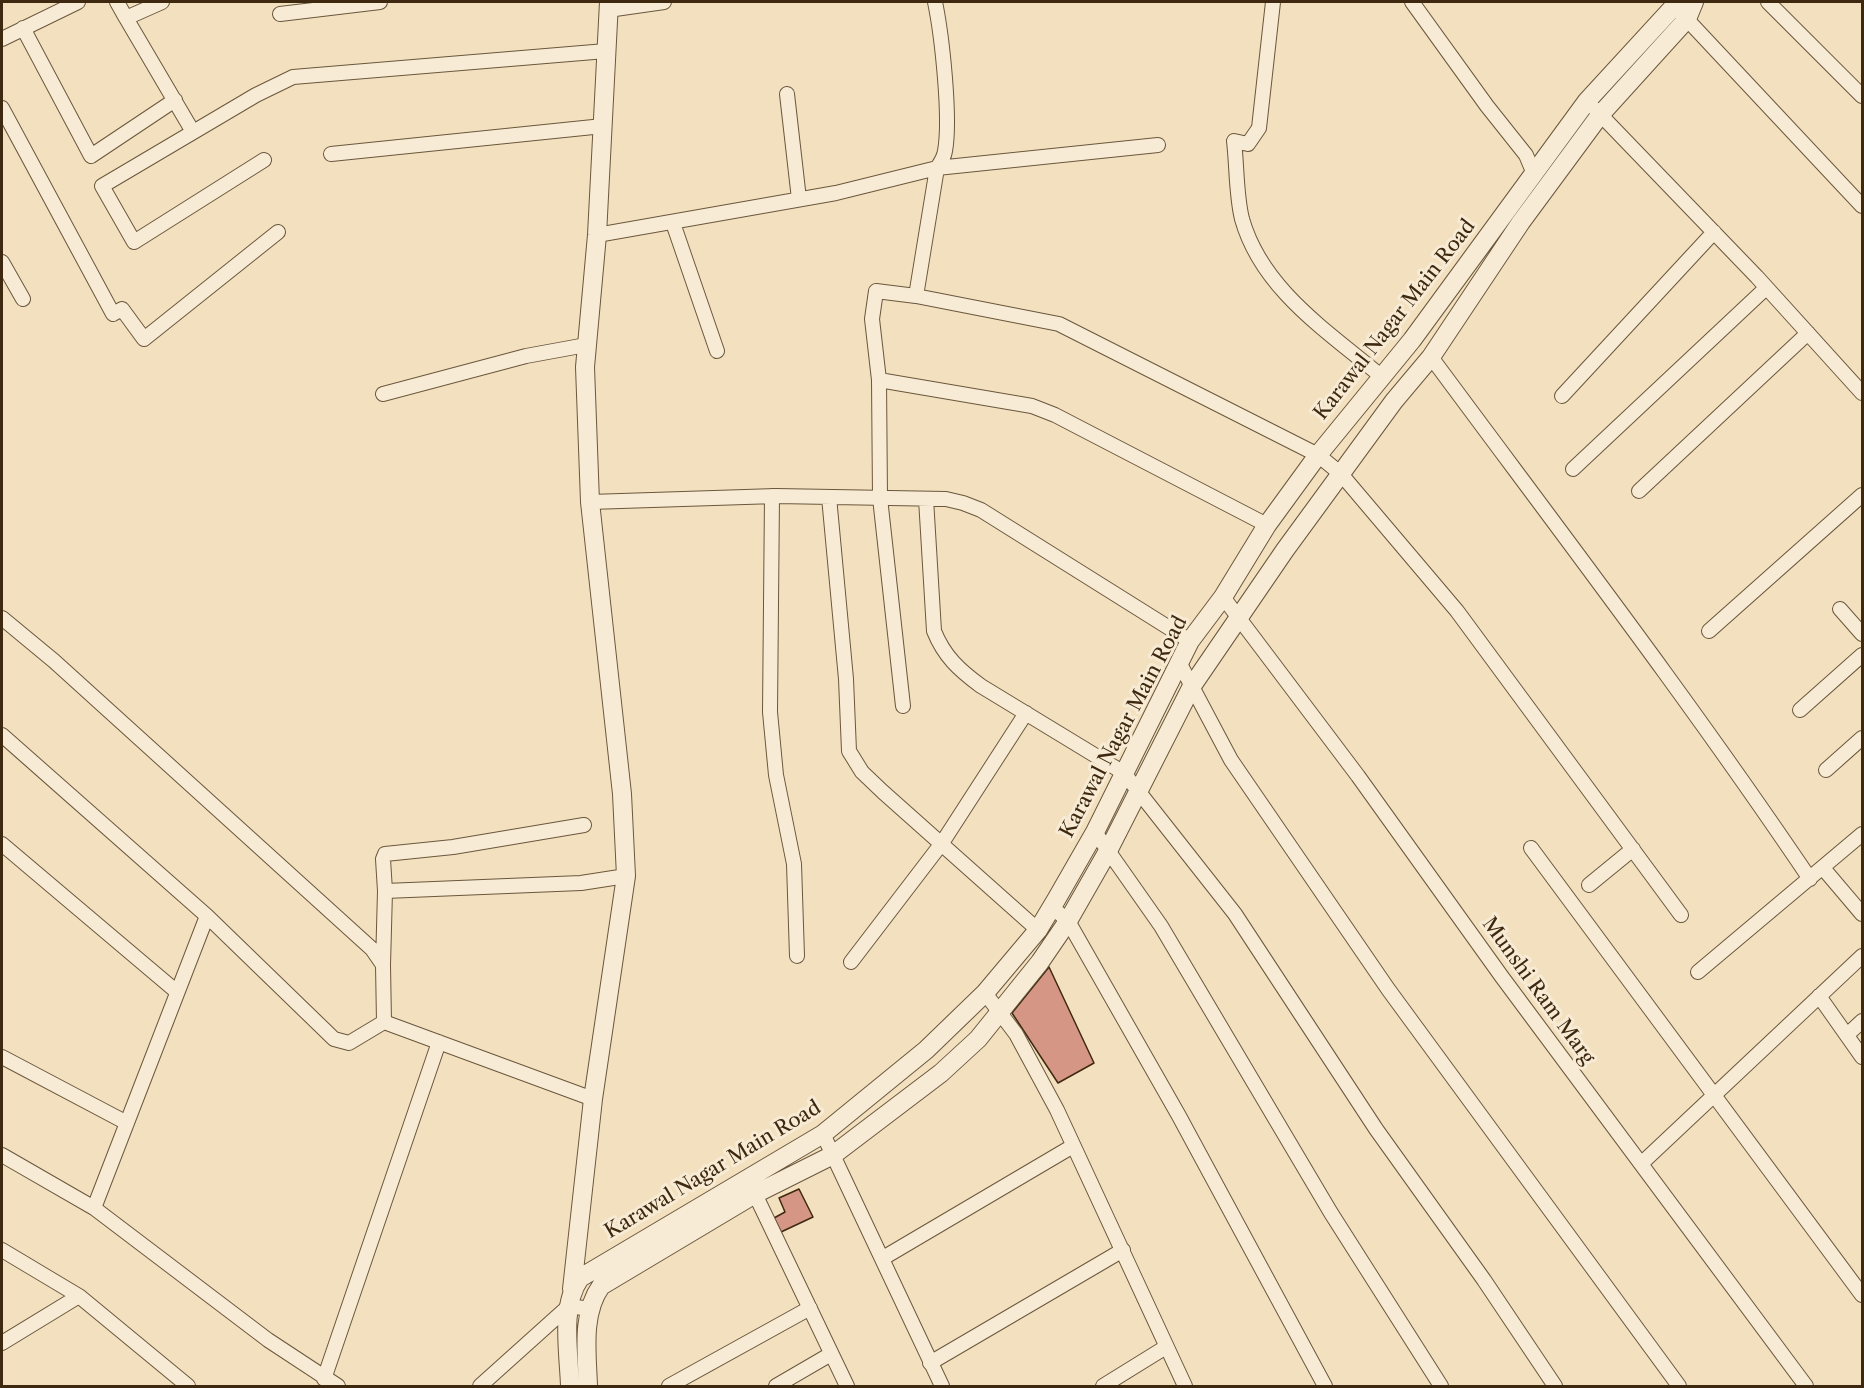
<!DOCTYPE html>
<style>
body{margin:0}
#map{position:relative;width:1864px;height:1388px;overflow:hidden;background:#f2e0bf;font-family:"Libre Caslon Text",serif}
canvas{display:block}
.frame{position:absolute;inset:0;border:3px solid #3e2910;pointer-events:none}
</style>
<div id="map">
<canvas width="1864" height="1388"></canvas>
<div class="frame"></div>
</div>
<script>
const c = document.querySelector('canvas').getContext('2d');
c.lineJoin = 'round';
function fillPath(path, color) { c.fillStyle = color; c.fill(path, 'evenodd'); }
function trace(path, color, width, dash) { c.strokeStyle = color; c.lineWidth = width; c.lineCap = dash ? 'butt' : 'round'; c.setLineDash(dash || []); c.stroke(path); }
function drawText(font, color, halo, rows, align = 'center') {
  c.font = font + ' "Libre Caslon Text",serif'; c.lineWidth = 6; c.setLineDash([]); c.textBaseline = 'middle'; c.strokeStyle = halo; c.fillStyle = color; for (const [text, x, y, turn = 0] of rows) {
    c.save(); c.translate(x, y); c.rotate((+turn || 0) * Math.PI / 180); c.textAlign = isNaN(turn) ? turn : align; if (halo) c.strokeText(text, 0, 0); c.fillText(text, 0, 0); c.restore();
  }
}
const building = new Path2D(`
 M1049 967 1094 1063 1058 1083 1012 1013Z
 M799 1189 813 1217 781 1232 774 1218 785 1212 779 1198Z`);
fillPath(building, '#d59686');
trace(building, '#3e2910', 1.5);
const minor = new Path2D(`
 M117 2 126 18 162 2
 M1273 2 1259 128 1248 144 1234 141C1237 166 1236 195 1242 219 1262 290 1329 332 1382 377
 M1412 2 1487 106 1526 155 1534 174
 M1768 2 1862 96
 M608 10 664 2
 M1681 13 1862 206
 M280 14 380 2
 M126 18 193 132
 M23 28 91 156 175 100
 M2 39 78 2
 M787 94 799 199
 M2 108 113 314 122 309 144 339 278 232
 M1595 109 1757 277 1862 393
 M331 154 603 126
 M264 160 134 242 102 186 256 95 293 77 606 51
 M673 223 717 351
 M597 235 836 193 937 168C941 162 944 158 945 151 951 118 942 36 935 2
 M2 262 23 299
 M916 296 937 168 1158 145
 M1431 357C1559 530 1690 701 1810 879
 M879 380 1032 406 1055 415 1267 525
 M383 394 526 356 586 345
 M1562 396 1714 232
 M1573 469 1766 288
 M1639 491 1808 333
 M772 496 770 712 776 775 794 864 797 956
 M829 497 846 679 849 751 862 772 883 792 1038 930
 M926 499 934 631C944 656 959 670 981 686L1124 773 1235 914 1376 1129 1484 1280 1555 1386
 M590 502 776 496 946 499 963 503 981 510 1190 641
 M1223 597 1358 776 1502 977 1806 1386
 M1840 609 1862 634
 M2 618 54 661 372 949 383 965 384 1022
 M1709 631 1862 495
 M1179 662 1231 760 1388 989 1679 1386
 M903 706 880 498 879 380 872 319 876 291 916 296 1059 324 1318 455 1341 474 1457 611 1681 915
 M1800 710 1862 655
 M2 735 207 916 334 1039 349 1043 384 1022 593 1099
 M1826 770 1862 738
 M1095 832 1161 926 1331 1213 1441 1386
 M2 844 177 992
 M1531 848 1862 1295
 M1823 868 1862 914
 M1589 885 1633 849
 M385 891 383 859 385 854 453 847 584 825
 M1052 907 1068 921 1179 1116 1325 1386
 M851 962 942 843 1026 713
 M383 965 385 891 581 883 626 876
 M1698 972 1862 834
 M985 993 1016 1034 1057 1110 1185 1386
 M1819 996 1862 1057
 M1847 1035 1862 1021
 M2 1057 127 1123
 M823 1134 942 1386
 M2 1155 94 1208 268 1340 338 1386
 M1642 1163 1862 956
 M755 1194 847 1386
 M94 1208 207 916
 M2 1250 79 1296 188 1386
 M883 1258 1073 1146
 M2 1343 79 1296
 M930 1363 1123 1250
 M324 1379 439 1042
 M480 1386 569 1306 590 1309
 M669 1386 810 1308
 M776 1386 831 1354
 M1103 1386 1166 1347`);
const tertiary = new Path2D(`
 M572 1289 593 1099 626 876 622 794 590 502 585 367 597 235 609 2
 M570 1386C569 1353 560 1306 580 1278L823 1134 926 1050 985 993 1038 930 1056 900 1095 832 1190 641 1223 597 1267 525 1318 455 1412 340 1587 101 1678 2
 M588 1386C587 1354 581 1314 601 1286L755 1194 833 1155 941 1073 978 1039 1040 962 1068 921 1108 851 1192 686 1285 550 1394 401 1431 357 1521 222 1600 115 1687 19 1694 2`);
trace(minor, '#6b573c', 16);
trace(tertiary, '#6b573c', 20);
trace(minor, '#f7ebd5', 14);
trace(tertiary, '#f7ebd5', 18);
drawText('20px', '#3e2910', '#f7ebd5', [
 ["Karawal Nagar Main Road",1395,320,-52],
 ["Karawal Nagar Main Road",1124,727,-62],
 ["Munshi Ram Marg",1538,991,54],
 ["Karawal Nagar Main Road",713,1170,-31]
]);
</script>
